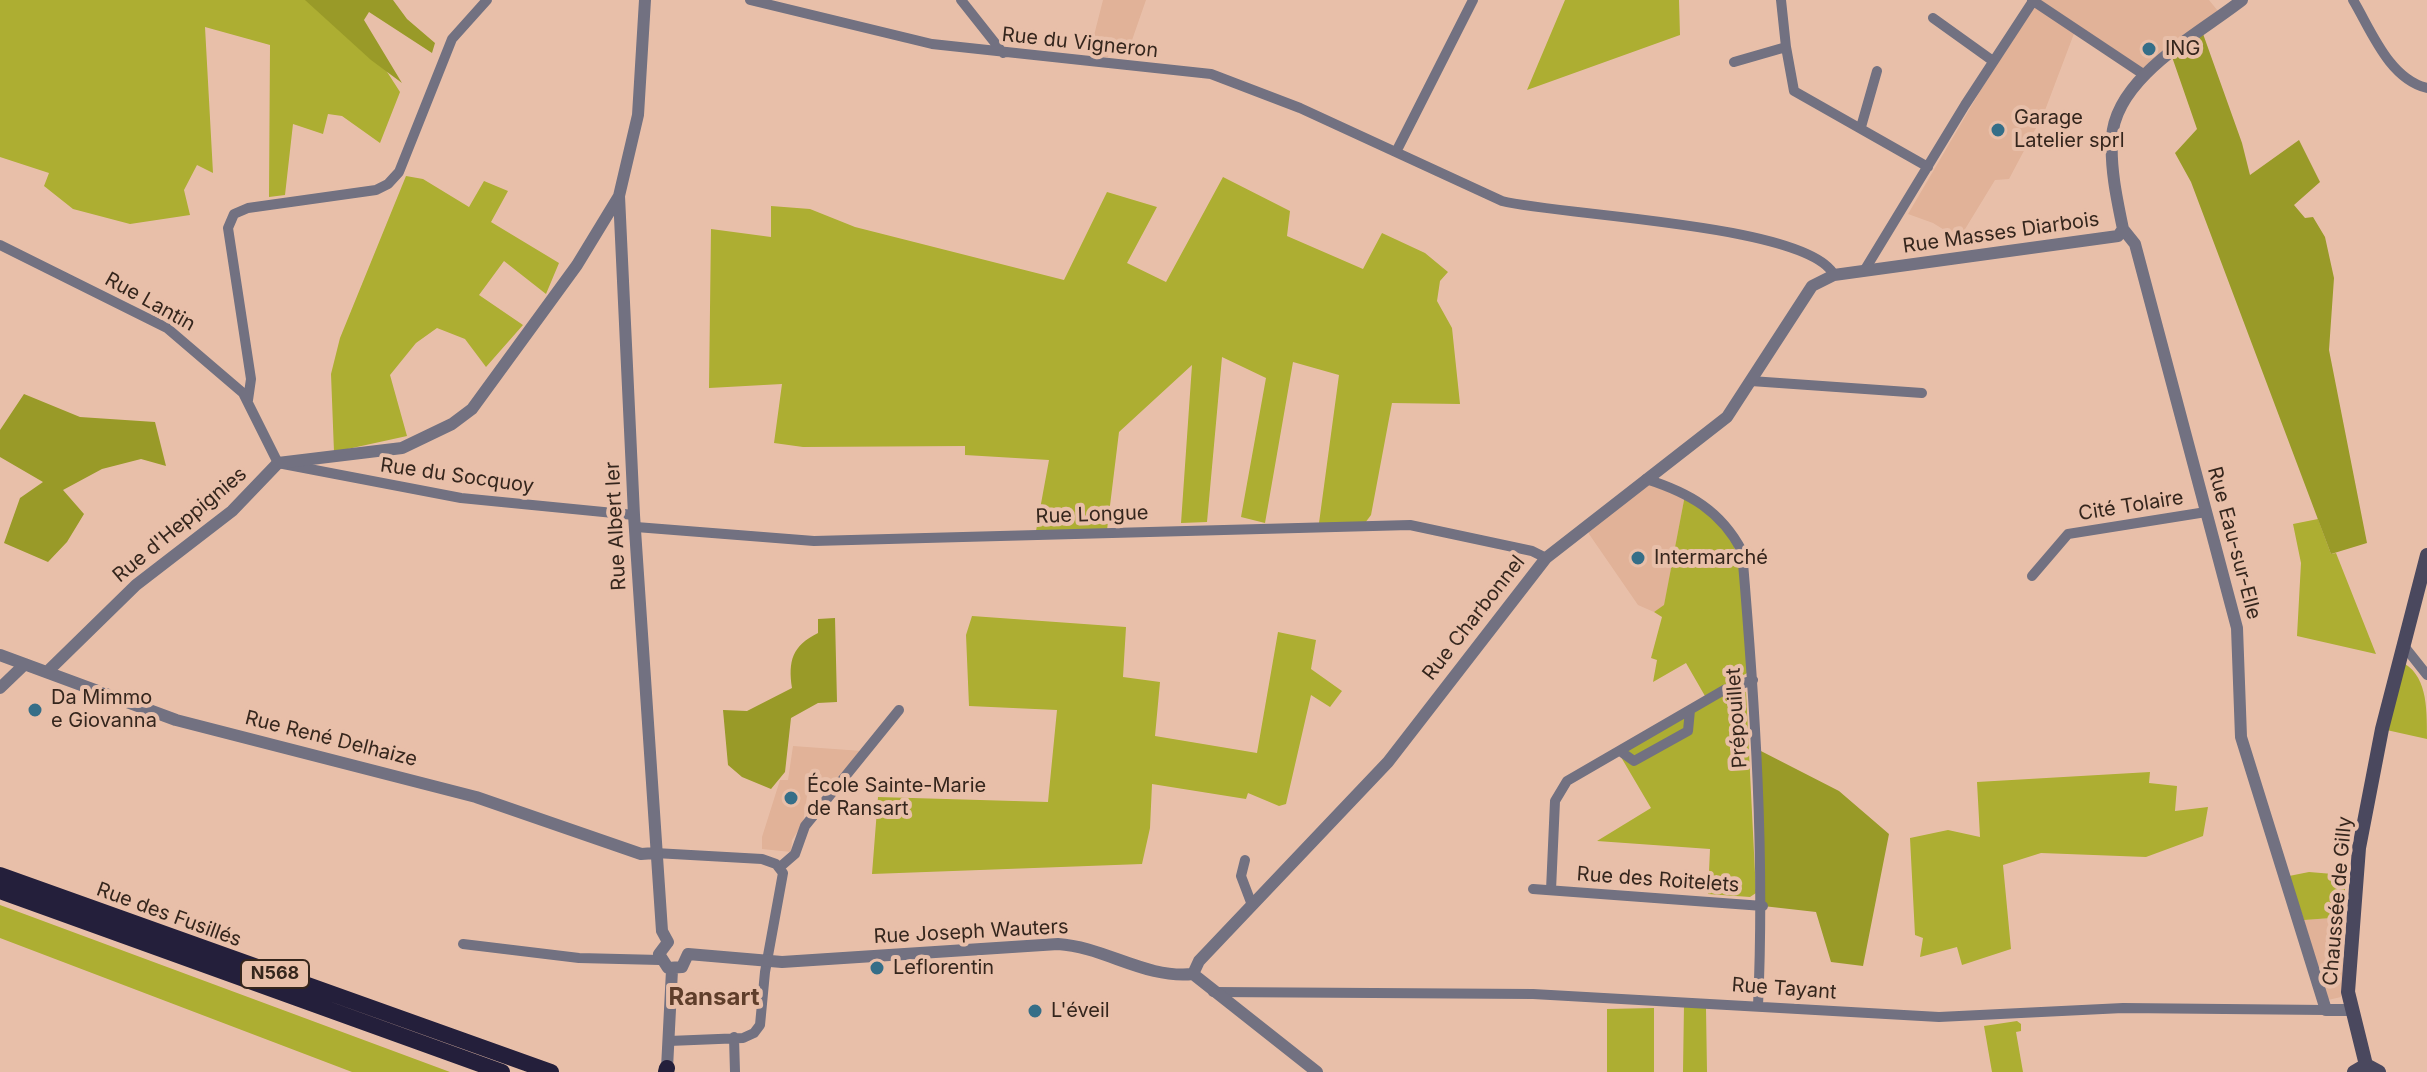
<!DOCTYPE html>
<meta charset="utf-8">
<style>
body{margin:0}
canvas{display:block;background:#e8bfa9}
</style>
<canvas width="2427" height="1072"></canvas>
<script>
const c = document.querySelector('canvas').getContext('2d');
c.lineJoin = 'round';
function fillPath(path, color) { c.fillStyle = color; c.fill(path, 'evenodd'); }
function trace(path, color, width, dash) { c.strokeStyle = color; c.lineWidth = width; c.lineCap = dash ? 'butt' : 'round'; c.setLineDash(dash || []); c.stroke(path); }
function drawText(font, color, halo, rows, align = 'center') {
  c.font = font + ' Inter,sans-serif'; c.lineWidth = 8; c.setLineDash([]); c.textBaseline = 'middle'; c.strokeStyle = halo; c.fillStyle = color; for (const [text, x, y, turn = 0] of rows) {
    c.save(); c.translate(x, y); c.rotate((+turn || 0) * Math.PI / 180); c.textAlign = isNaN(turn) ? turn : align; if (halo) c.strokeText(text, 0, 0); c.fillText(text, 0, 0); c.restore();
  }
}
fillPath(new Path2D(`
 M1103 0H1146L1131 43 1111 41 1108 57 1089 55Z
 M2035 0H2209L2222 16 2143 74Z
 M2033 1 2075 31 2044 113 2009 179 1995 180 1959 239 1933 223 1908 214Z
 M1646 479 1685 495 1664 606 1654 612 1638 605 1589 534 1587 525Z
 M793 746 862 751 833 790 808 789 803 823 792 840 791 852 762 849V837L780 780H788Z
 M2345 917 2341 997 2328 1000 2304 920Z`), '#e1b298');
fillPath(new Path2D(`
 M0 0H341L400 92 380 143 342 116 328 114 323 134 293 124 285 195 269 197 270 45 205 27 213 173 197 165 184 190 190 215 130 224 73 209 44 186 49 173 0 157Z
 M1565 0H1679L1680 35 1527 90Z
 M406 176 423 179 469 207 484 181 508 191 491 222 559 263 546 294 504 261 479 295 523 325 486 367 465 339 437 328 416 343 390 375 407 436 334 452 331 374 340 338Z
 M1223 177 1290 211 1287 236 1363 269 1382 233 1425 253 1448 272 1440 281 1437 301 1452 328 1460 404 1392 403 1371 515 1365 523H1319L1339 375 1293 362 1265 523 1241 517 1266 378 1222 357 1207 522 1181 523 1192 365 1119 432 1107 530 1036 531 1049 460 965 455V446L803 447 774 443 782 384 709 388 711 229 771 237V206L810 209 855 227 1064 280 1107 192 1157 207 1127 263 1166 282Z
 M1685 495 1728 525 1740 567 1749 672 1705 696 1686 663 1653 682 1657 660 1651 658 1662 617 1654 612 1664 605Z
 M2318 519 2331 554 2336 553 2376 654 2297 636 2301 563 2293 524Z
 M972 616 1126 627 1123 677 1160 682 1155 736 1257 753 1278 632 1316 640 1311 669 1342 691 1330 707 1311 695 1286 804 1279 806 1248 793 1246 799 1152 784 1150 828 1142 864 872 874 878 797 1048 802 1057 710 969 706 966 635Z
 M2400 661C2427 674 2427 705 2427 739L2382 729Z
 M1729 688 1746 692 1756 893 1750 897 1708 894 1710 849 1597 841 1651 808 1618 752Z
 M2150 772 2149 783 2177 786 2175 811 2208 807 2203 836 2146 857 2041 853 2003 865 2011 949 1962 965 1957 947 1920 957 1923 938 1915 935 1910 838 1948 830 1980 837 1977 782Z
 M2309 872 2345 875V917L2304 920 2289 876Z
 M0 905 450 1072H352L0 938Z
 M1684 1004 1706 1008 1707 1072H1683Z
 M1654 1008V1072H1607V1009Z
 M2017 1021 2021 1024V1031L2016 1032 2023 1072H1992L1984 1026Z`), '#adae32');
fillPath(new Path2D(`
 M305 0H393L407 19 435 43 432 53 369 12 364 20 402 83 371 60Z
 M2202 31 2242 143 2250 175 2299 140 2320 182 2294 205 2305 218 2313 217 2325 237 2334 278 2329 350 2367 543 2331 554 2191 182 2175 153 2197 129 2171 54Z
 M24 394 80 417 155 422 166 466 141 459 102 469 63 490 84 514 67 542 48 562 4 543 20 498 43 482 0 457V430Z
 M835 618 837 702 818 703 791 718 785 772 771 789 742 777 728 765 723 710 747 711 792 688C788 661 792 646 818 633V619Z
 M1757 749 1839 791 1889 834 1863 966 1831 962 1816 912 1763 906Z`), '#999a28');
trace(new Path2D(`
 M750 0 932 44 1211 74 1300 108 1502 201C1562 216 1809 224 1834 275
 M961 0 1003 53
 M2032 0 2143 74
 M2353 0C2371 30 2389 79 2427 88
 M1933 18 1993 61
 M1786 47 1794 91 1928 167
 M1734 62 1786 47 1781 0
 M1861 127 1877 71
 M1396 152 1473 0
 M0 245 167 328 243 393 278 463 461 498 634 515
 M1864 271 1965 105 2033 1
 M1751 381 1922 393
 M248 400 251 379 228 228 234 214 248 208 376 190 388 184 399 172 452 39 487 0
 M1646 479C1690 493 1721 511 1742 551 1755 704 1765 854 1758 1006
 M636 527 814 541 1410 525 1532 551 1546 558
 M2032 576 2068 534 2206 512
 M2404 646 2427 675
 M1620 751 1634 761 1688 731 1690 710
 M655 853 762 859 776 864 783 873 765 972 760 1025 754 1033 743 1038 669 1041
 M1245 860 1241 876 1252 905
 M780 867 795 854 805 826 899 710
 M1533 889 1763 906
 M1551 890 1555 801 1567 781 1724 690 1753 680
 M463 944 579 958 660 960
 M1213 992 1533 994 1939 1017 2123 1008 2326 1010
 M734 1037 735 1072`), '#727181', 10);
trace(new Path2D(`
 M619 196 634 515 662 931 668 942
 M2123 229 2135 244 2237 628 2241 737 2326 1010H2352
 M2123 229C2117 200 2110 168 2112 138 2115 77 2199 34 2242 0
 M0 655 176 720 476 797 641 854 655 853
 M47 672 136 585 232 511 278 463 402 448 452 424 472 409 577 265 619 196 638 115 645 0
 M0 688 25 664
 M668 942 659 954 668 968 682 967 688 954
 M688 954 782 962 1058 944C1105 947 1145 979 1193 974
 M1193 974 1199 961 1388 762 1546 558 1727 417 1812 286 1834 275 2118 236 2123 229
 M1193 974 1317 1072
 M667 1068 672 970`), '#727181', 12);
trace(new Path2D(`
 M2366 1065 2348 992 2359 848 2382 729 2427 555
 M2354 1072 2366 1065 2379 1072`), '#4a485e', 14);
trace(new Path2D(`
 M0 875 551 1072
 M0 891 502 1072
 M666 1072 667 1068`), '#241f3b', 16);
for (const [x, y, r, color] of [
 [2149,49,8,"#356e88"],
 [1998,130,8,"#356e88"],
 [1638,558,8,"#356e88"],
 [35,710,8,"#356e88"],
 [791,798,8,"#356e88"],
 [877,968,8,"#356e88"],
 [1035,1011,8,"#356e88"]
]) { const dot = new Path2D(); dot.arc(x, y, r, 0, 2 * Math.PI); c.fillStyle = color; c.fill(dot); trace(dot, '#e8bfa9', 3); }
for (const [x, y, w] of [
 [275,974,68]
]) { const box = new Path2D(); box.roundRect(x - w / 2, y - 14, w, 28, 6); c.fillStyle = '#e8bfa9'; c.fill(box); trace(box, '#35261d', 2); }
drawText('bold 18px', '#35261d', null, [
 ["N568",275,974]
]);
drawText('20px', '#35261d', '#e8bfa9', [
 ["Rue du Vigneron",1080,43,6],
 ["Rue Masses Diarbois",2001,233,-8],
 ["Rue Lantin",150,302,29],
 ["Rue du Socquoy",457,476,8],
 ["Cité Tolaire",2131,506,-9],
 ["Rue Longue",1092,515,-2],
 ["Rue d'Heppignies",180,525,-40],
 ["Rue Albert Ier",616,526,-93],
 ["Rue Eau-sur-Elle",2234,543,75],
 ["Rue Charbonnel",1474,618,-52],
 ["Prépouillet",1737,718,-94],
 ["Rue René Delhaize",331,739,14],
 ["Rue des Roitelets",1658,880,4],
 ["Chaussée de Gilly",2338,901,-85],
 ["Rue des Fusillés",169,915,20],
 ["Rue Joseph Wauters",971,932,-3],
 ["Rue Tayant",1784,989,4]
]);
drawText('20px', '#35261d', '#e8bfa9', [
 ["ING",2165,49],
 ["Garage",2014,118],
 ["Latelier sprl",2014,141],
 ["Intermarché",1654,558],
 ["Da Mimmo",51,698],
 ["e Giovanna",51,721],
 ["École Sainte-Marie",807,786],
 ["de Ransart",807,809],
 ["Leflorentin",893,968],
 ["L'éveil",1051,1011]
], 'left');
drawText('bold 24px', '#5f3e2b', '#e8bfa9', [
 ["Ransart",714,998]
]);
</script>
